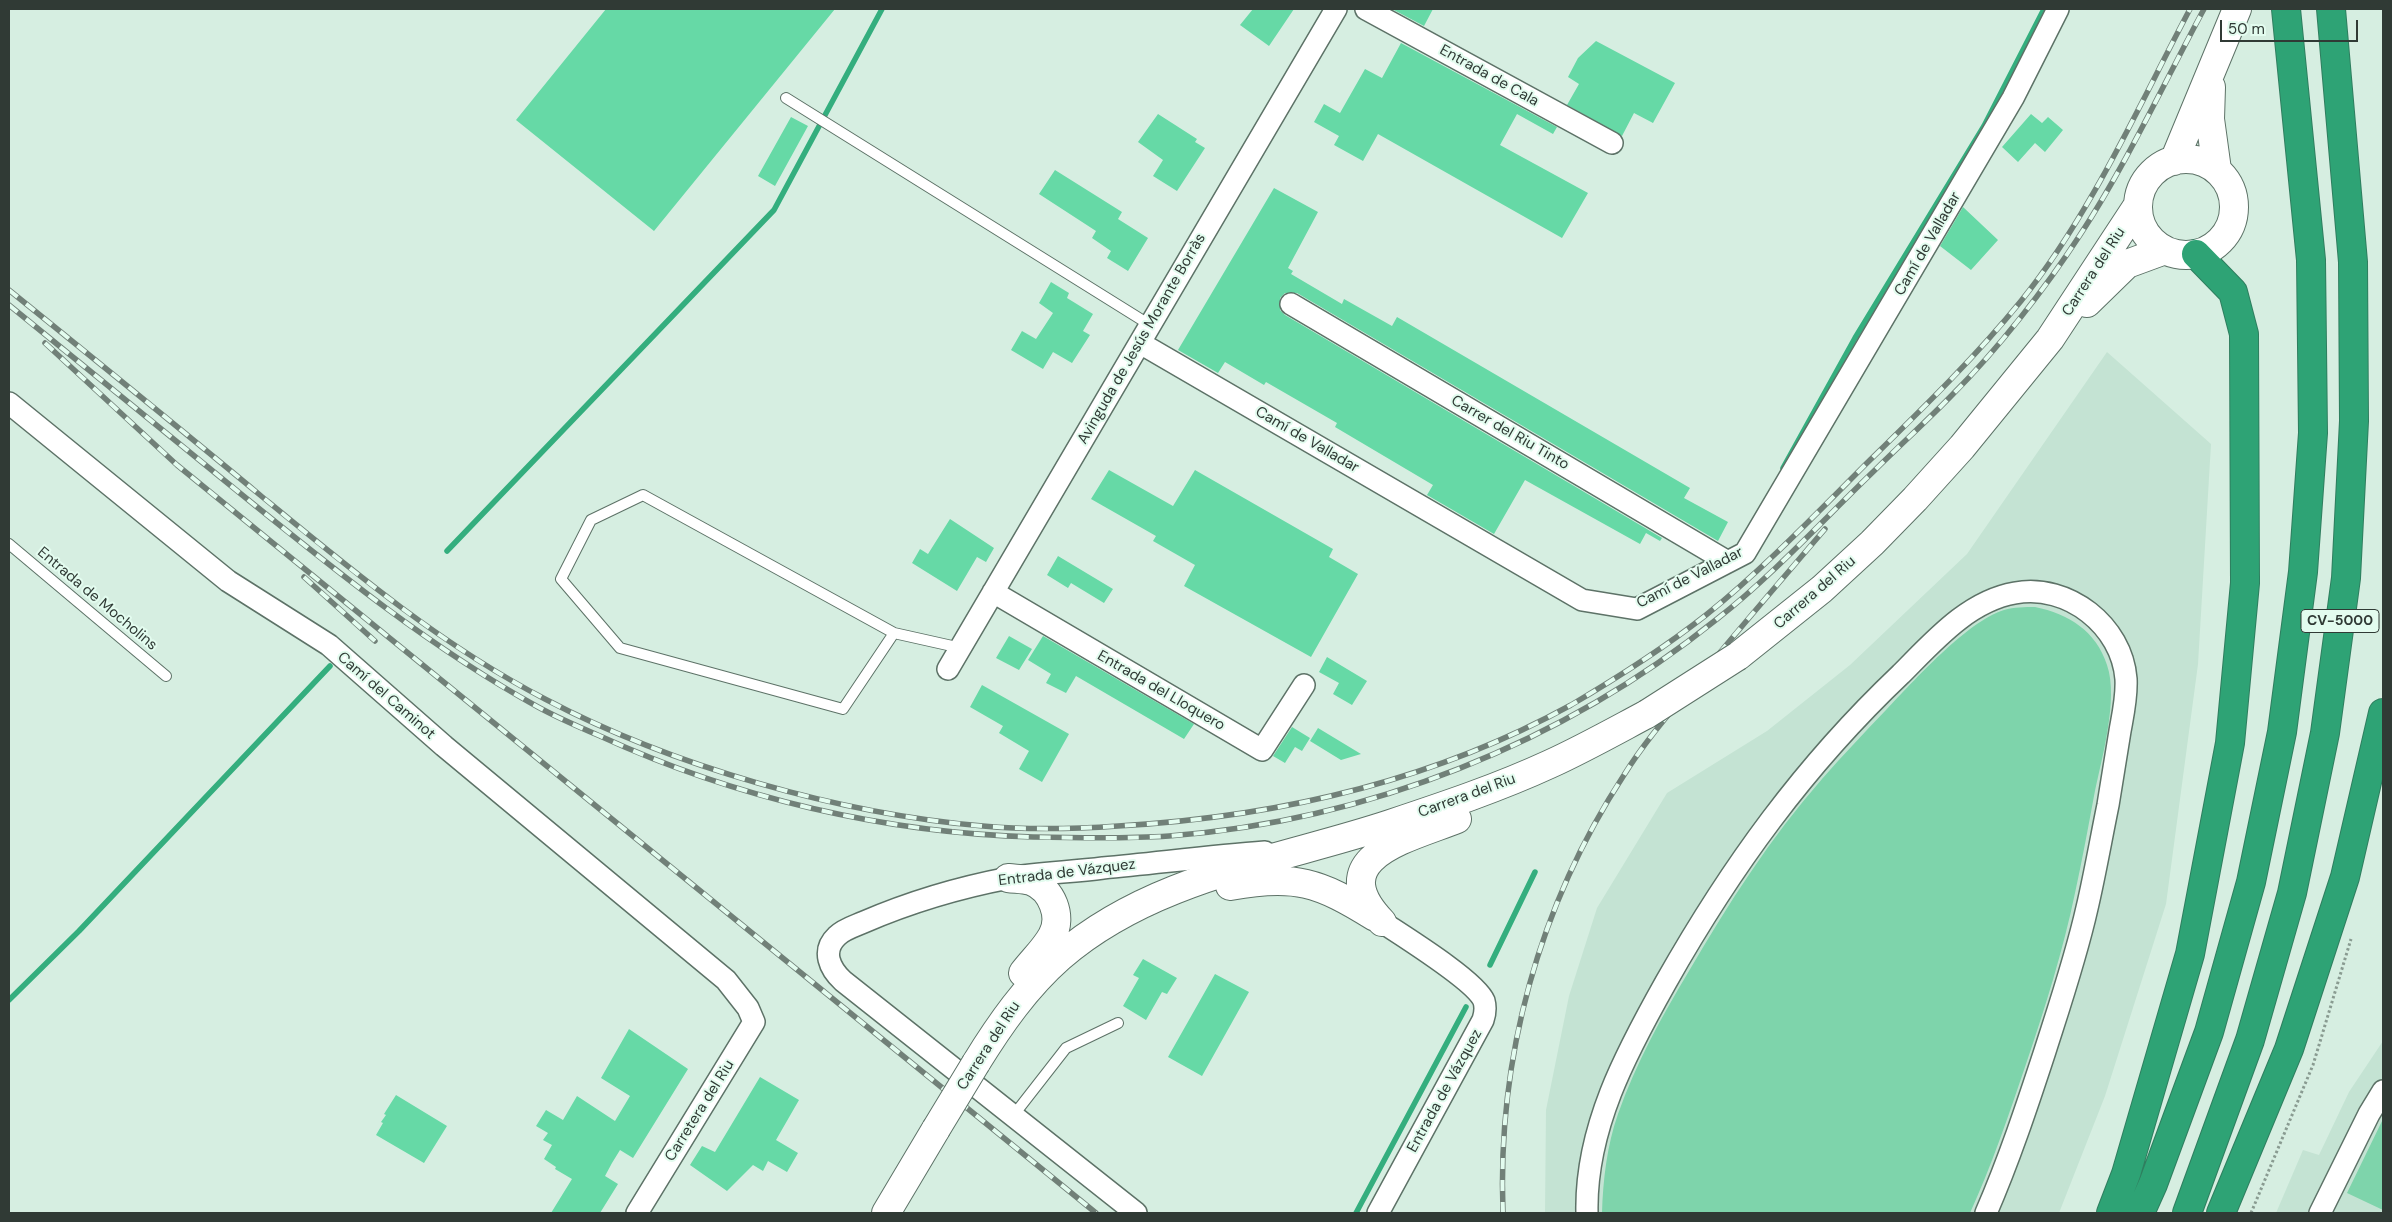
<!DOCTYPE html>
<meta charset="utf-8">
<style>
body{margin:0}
#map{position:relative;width:2392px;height:1222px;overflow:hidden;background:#d6eee1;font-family:"DM Sans",sans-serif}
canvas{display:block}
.frame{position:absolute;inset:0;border:10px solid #303a35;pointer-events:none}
.scale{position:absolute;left:2220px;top:20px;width:138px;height:22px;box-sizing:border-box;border:2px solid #303a35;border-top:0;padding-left:6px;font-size:15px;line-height:18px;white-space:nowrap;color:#303a35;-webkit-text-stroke:4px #e3fcef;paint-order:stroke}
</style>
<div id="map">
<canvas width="2392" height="1222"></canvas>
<div class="frame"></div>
<div class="scale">50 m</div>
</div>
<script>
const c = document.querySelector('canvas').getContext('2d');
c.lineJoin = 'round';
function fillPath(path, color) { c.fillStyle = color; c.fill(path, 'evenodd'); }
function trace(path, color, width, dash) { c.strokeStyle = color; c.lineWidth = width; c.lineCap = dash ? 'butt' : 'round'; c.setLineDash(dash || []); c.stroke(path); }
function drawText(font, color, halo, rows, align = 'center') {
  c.font = font + ' "DM Sans",sans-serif'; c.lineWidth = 4; c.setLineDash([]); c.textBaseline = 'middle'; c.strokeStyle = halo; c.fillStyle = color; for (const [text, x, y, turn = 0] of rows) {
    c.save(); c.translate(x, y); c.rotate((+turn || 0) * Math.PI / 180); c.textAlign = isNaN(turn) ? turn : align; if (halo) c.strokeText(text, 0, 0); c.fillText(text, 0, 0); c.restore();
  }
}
fillPath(new Path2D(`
 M2107 352 2211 444 2198 664 2166 904 2105 1096 2059 1213H1545L1546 1110 1569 996 1597 908 1667 793 1767 731 1850 665 1967 554Z
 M2383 1041V1213H2276L2303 1150 2319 1155 2349 1092Z`), '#c4e3d3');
fillPath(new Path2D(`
 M2035 607C2069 614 2096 631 2107 665 2119 699 2101 761 2094 796 2088 828 2082 861 2075 893 2063 951 2045 1008 2026 1064 2009 1114 1992 1165 1970 1213H1602C1603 1180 1607 1145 1618 1114 1636 1063 1662 1016 1689 971 1728 904 1771 837 1822 779 1843 755 1864 733 1886 710 1914 681 1966 622 2004 610 2014 607 2025 607 2035 607Z
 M2383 1119V1210L2347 1193Z`), '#7ed4ab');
trace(new Path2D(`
 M1783 468 1855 338 1984 126 2044 9
 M447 551 774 210 882 9
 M1490 965 1535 872
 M9 1000 79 931 330 666
 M1356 1213 1466 1007`), '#34ae7e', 5.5);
fillPath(new Path2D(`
 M606 9H835L654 231 516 120Z
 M1253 9H1294L1269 46 1240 25Z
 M1392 9H1433L1424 26Z
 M1596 41 1675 83 1653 123 1634 113 1622 136 1567 105 1579 84 1568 77 1578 58Z
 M1401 43 1557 127 1553 134 1517 114 1500 145 1588 193 1562 238 1378 134 1363 161 1334 145 1339 136 1314 122 1324 104 1340 113 1365 69 1382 78Z
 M1158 114 1197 139 1195 142 1205 148 1177 191 1153 176 1163 160 1138 142Z
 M2031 114 2042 123 2048 117 2063 130 2045 152 2035 143 2018 162 2002 147Z
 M791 117 808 126 775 186 758 176Z
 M1055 170 1122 212 1118 219 1148 238 1128 271 1107 258 1111 251 1092 238 1096 231 1039 194Z
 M1274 188 1318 212 1288 268 1293 271 1291 274 1342 304 1344 299 1392 326 1397 317 1690 488 1684 498 1728 522 1718 541 1297 293H1285L1280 298V310L1285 315 1662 538 1660 541 1646 533 1640 544 1525 480 1494 534 1427 495 1433 485 1335 427 1337 423 1266 382 1264 385 1225 362 1218 373 1178 350Z
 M1963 207 1998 240 1971 270 1940 246Z
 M1051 282 1069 293 1067 298 1093 314 1083 331 1090 335 1072 363 1053 352 1043 369 1011 350 1022 331 1036 339 1053 313 1039 303Z
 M1109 470 1173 506 1195 470 1333 549 1329 557 1358 574 1311 657 1184 586 1195 565 1153 541 1156 536 1091 499Z
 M950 519 994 548 986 562 977 557 957 591 912 563 920 549 928 554Z
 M1058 556 1113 589 1104 603 1071 583 1068 588 1047 575Z
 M1009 636 1032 649 1019 670 996 658Z
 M1043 636 1194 724 1184 739 1076 676 1066 693 1046 683 1051 674 1028 660Z
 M1327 657 1367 681 1352 705 1333 694 1339 683 1319 672Z
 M982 685 1069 734 1042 782 1019 769 1029 751 999 733 1003 726 970 707Z
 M1292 727 1310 738 1302 751 1295 747 1285 763 1273 756Z
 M1318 728 1361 754 1341 760 1310 741Z
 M1143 959 1177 978 1167 994 1162 992 1146 1020 1123 1006 1139 978 1133 975Z
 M1215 974 1249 992 1202 1076 1168 1057Z
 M629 1029 688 1069 633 1158 620 1150 612 1163 605 1176 618 1184 600 1213H551L572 1179 555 1169 556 1167 544 1159 552 1145 543 1140 548 1133 536 1126 546 1110 563 1120 577 1096 615 1121 630 1096 601 1078Z
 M760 1077 799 1100 776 1140 798 1153 787 1172 768 1161 763 1171 753 1165 727 1191 690 1165 702 1146 715 1152Z
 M396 1095 447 1126 424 1163 376 1135 383 1123 381 1122 386 1115 384 1114Z`), '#66d9a6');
const lane = new Path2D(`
 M786 98 1150 325
 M643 495 894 633 843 709 620 648 561 579 591 520Z
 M9 544 166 676
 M894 633 961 648
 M1013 1116 1066 1048 1118 1023`);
const street = new Path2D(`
 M1366 9 1612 143
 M1291 304 1728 562
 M1140 343 1582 600 1637 609 1745 553 2013 98 2058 9
 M9 403 228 581 329 645 444 746 726 980 748 1008 754 1022 637 1213
 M993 592 1262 750 1304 685
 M948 669 1336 9
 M1136 1213 843 981C830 969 821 951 837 936 844 929 855 926 864 922 908 903 962 887 1009 878 1039 873 1072 872 1103 868 1157 863 1211 856 1265 852
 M1378 1213 1483 1020C1485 1014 1486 1008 1484 1001 1476 981 1403 936 1382 922
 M1587 1213C1585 1129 1626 1053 1666 982 1731 867 1804 766 1901 674 1933 642 1968 601 2015 593 2068 583 2122 626 2126 679 2127 697 2123 714 2120 731 2116 756 2112 780 2108 805 2101 839 2095 874 2087 908 2076 957 2060 1004 2045 1051 2027 1106 2009 1160 1986 1213
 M2320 1213 2369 1114 2383 1091`);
const secondary = new Path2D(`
 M2211 87 2210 119 2217 170
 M2138 207a48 48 0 1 1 96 0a48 48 0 1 1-96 0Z
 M2174 161 2237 9
 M2087 303 2127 264 2165 250
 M1738 656 1822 589 1872 543 1915 499 1962 447 2050 339 2138 205
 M1008 878C1016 879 1025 879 1031 881 1052 889 1063 917 1052 936 1045 949 1032 961 1023 973
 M1230 886C1295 874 1319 882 1375 917
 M1382 922C1320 857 1410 838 1457 819
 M976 1063C1000 1024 1026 987 1060 957 1152 877 1278 861 1390 824 1444 806 1498 788 1550 764 1583 749 1615 731 1647 714
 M886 1213 936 1129`);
const highway = new Path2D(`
 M2111 1213 2126 1174 2190 954 2230 743 2245 583 2244 334 2233 292 2196 254
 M2140 1213 2153 1184 2209 1032 2251 882 2282 732 2303 572 2313 433 2311 260 2286 9
 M2187 1213 2250 1040 2292 893 2325 733 2346 578 2354 421 2353 262 2331 9
 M2221 1213 2289 1049 2345 877 2383 713`);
trace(lane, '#5d7267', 12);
trace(street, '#5d7267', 24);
trace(secondary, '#5d7267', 30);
trace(highway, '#2f7e5f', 30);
trace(new Path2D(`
 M2251 1213 2313 1065 2351 939`), '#899b91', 3, [2.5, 2.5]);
trace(lane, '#fff', 10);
trace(street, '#fff', 21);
trace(secondary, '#fff', 28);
trace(highway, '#2ea375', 28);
const rail = new Path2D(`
 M9 290C93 358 177 426 260 495 350 569 441 645 545 699 672 766 840 814 983 826 1028 830 1074 829 1118 826 1276 817 1431 782 1571 705 1617 678 1664 648 1706 615 1762 570 1812 518 1863 467 1918 413 1973 360 2021 301 2091 214 2138 107 2190 9
 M9 305C86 368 164 431 241 494 336 571 431 648 538 707 558 718 579 727 600 736 735 798 885 833 1033 837 1078 838 1124 839 1169 836 1367 821 1563 743 1717 619 1774 574 1823 520 1875 470 1901 444 1928 420 1953 394 1998 349 2045 289 2080 235 2126 165 2164 83 2204 9
 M45 343 177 465 1096 1213
 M304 577 375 641
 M1503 1213C1497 1058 1539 905 1624 775 1647 738 1676 706 1703 673 1743 624 1784 577 1825 529`);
trace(rail, '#718078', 5.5);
trace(rail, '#e3fcef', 4, [11]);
const secondaryBridge = new Path2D(`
 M1647 714 1738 656
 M936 1129 976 1063`);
trace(secondaryBridge, '#5d7267', 30, []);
trace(secondaryBridge, '#fff', 28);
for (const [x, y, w] of [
 [2340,621,78]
]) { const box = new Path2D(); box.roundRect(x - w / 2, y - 11.5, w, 23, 4); c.fillStyle = '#e3fcef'; c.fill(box); trace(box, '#303a35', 1); }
drawText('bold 14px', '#303a35', null, [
 ["CV-5000",2340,621]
]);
drawText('15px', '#303a35', '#e3fcef', [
 ["Entrada de Cala",1489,76,29],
 ["Camí de Valladar",1928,244,-60],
 ["Carrera del Riu",2094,272,-57],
 ["Avinguda de Jesús Morante Borràs",1142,339,-60],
 ["Carrer del Riu Tinto",1510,433,30],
 ["Camí de Valladar",1307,440,30],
 ["Camí de Valladar",1690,578,-27],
 ["Carrera del Riu",1815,593,-41],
 ["Entrada de Mocholins",97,599,40],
 ["Entrada del Lloquero",1161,691,30],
 ["Camí del Caminot",386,696,41],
 ["Carrera del Riu",1467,796,-20],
 ["Entrada de Vázquez",1067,873,-7],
 ["Carrera del Riu",989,1046,-57],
 ["Entrada de Vázquez",1445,1091,-61],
 ["Carretera del Riu",700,1111,-58]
]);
</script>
